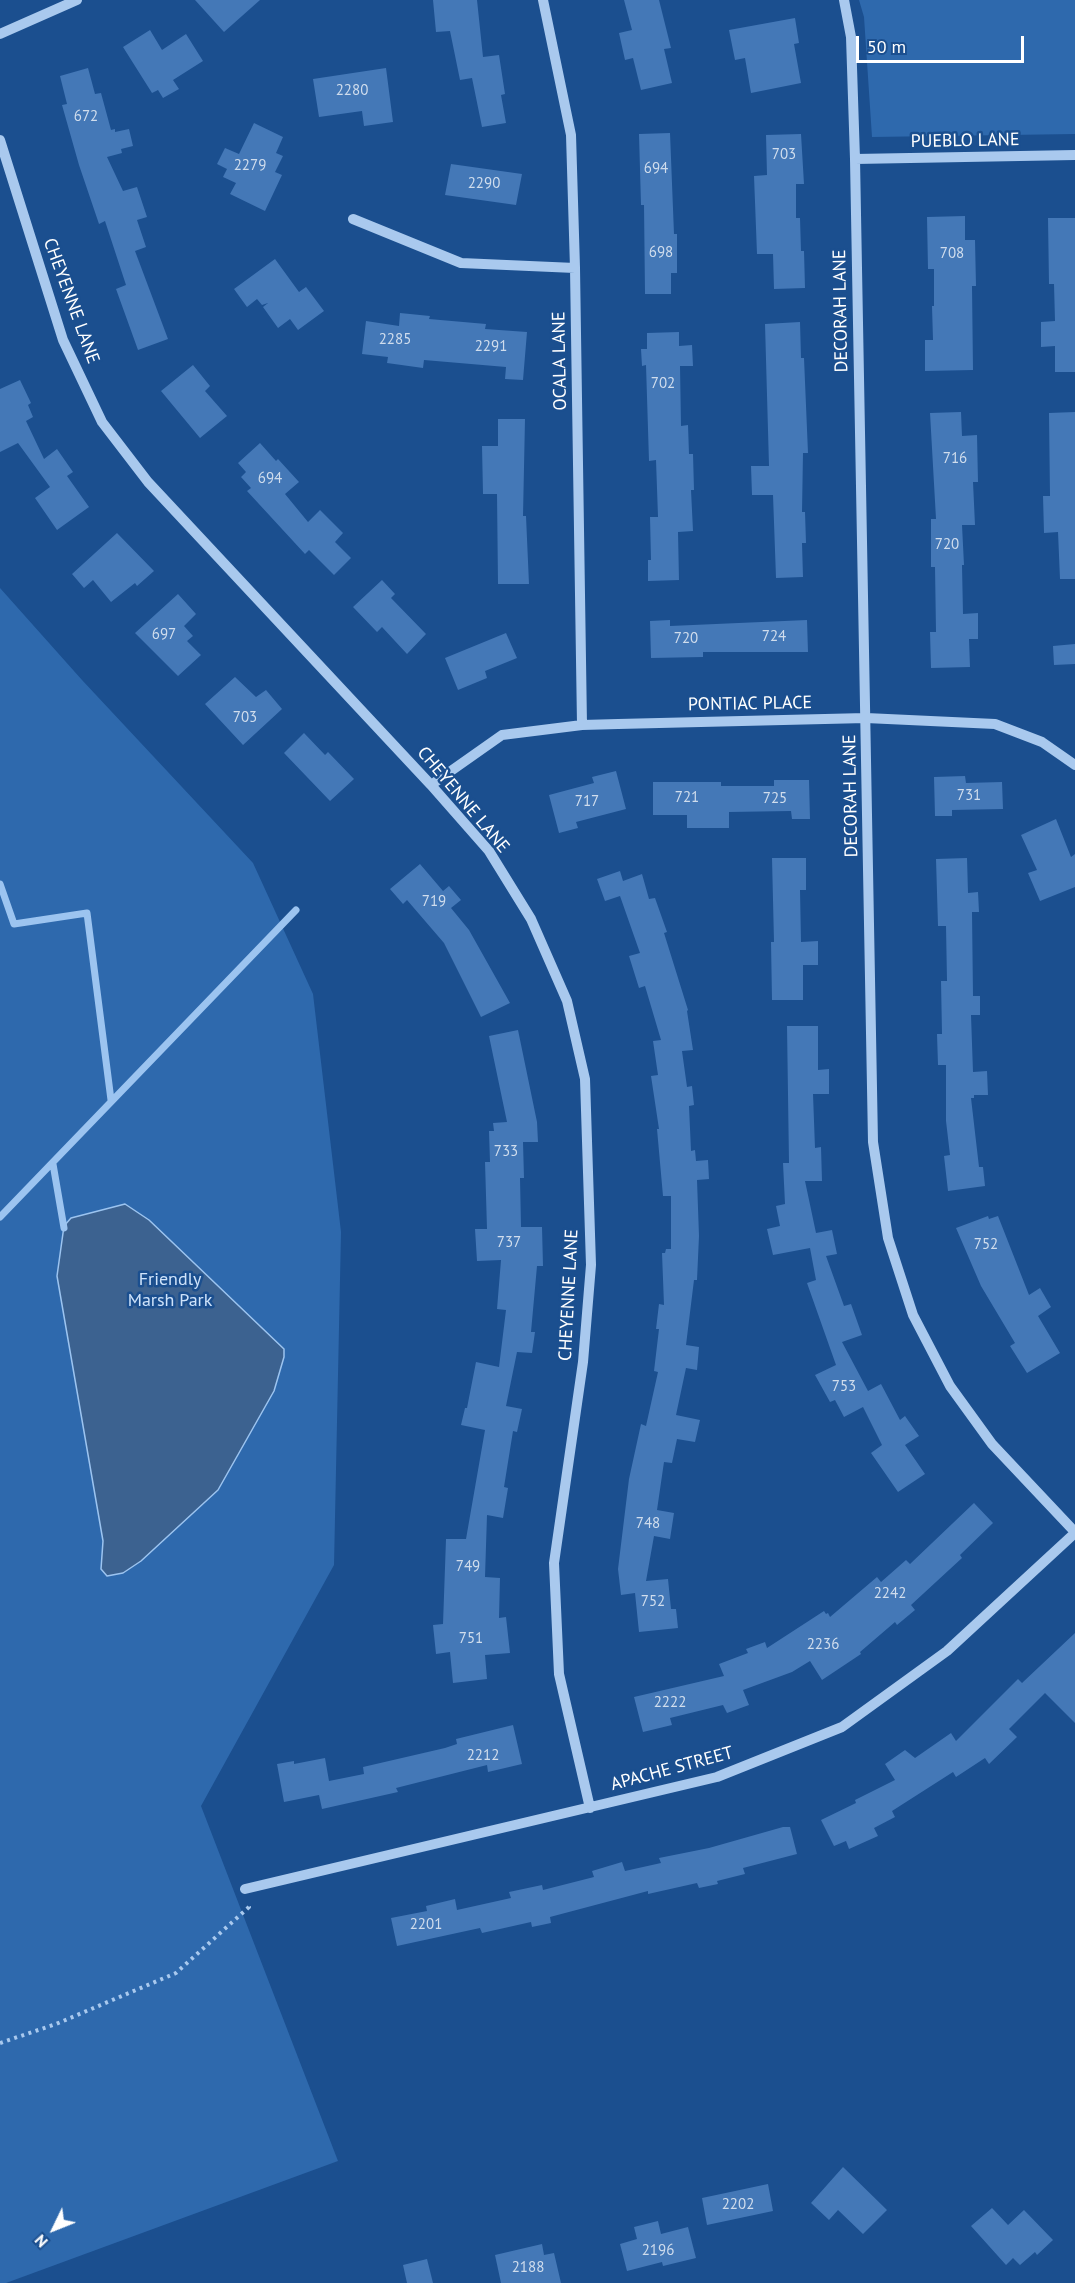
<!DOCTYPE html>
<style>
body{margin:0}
#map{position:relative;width:1075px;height:2283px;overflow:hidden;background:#1b4f8f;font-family:"PT Sans",sans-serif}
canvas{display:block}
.north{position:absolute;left:24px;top:2199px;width:60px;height:60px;-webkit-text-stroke:4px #1b4f8f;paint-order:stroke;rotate:227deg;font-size:16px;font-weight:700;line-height:24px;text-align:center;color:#fff}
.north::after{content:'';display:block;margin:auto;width:21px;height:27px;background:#fff;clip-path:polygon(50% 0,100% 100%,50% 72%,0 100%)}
.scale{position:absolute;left:856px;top:36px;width:168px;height:27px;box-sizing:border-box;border:3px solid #fff;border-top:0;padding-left:8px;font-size:18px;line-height:21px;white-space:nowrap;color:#fff;-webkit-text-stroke:4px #1b4f8f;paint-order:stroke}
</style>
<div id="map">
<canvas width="1075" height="2283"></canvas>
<div class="north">N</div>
<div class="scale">50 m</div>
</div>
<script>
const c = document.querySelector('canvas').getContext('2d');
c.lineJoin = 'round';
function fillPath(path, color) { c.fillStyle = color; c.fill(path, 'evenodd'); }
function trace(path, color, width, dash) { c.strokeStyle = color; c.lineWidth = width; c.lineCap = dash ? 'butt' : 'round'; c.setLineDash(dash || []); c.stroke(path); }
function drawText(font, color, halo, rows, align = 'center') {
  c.font = font + ' "PT Sans",sans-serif'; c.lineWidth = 5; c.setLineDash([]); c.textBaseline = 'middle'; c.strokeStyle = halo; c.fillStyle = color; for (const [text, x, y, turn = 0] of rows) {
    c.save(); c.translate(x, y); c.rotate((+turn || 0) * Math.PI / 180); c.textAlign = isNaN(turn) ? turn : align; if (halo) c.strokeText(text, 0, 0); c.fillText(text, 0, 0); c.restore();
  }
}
fillPath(new Path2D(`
 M859 0H1075V134L872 137 864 17Z
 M0 588 82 680 253 863 313 994 341 1232 334 1565 201 1806 338 2161 6 2283H0Z`), '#2e69ad');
const water = new Path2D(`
 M125 1204 149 1220 284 1349V1357L274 1391 218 1490 141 1561 123 1573 107 1576 101 1569 103 1541 57 1276 64 1226 71 1218Z`);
fillPath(water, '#3c6290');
trace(water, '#9cc4f0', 1.5);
trace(new Path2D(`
 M0 884 14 924 87 913 111 1100
 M53 1164 64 1228
 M0 1217 296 910`), '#9cc4f0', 7);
fillPath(new Path2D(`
 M195 0H260L224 32Z
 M433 0H477L483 57 499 55 505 94 501 95 506 123 482 127 472 78 460 80 450 31 436 32Z
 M624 0H659L671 48 664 49 672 83 641 90 633 58 625 60 619 33 632 30Z
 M795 18 799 43 794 44 801 83 751 93 745 58 735 60 729 30Z
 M150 30 162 50 186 34 203 61 173 80 179 89 163 98 158 90 152 93 123 47Z
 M88 68 95 94 101 93 111 130 115 129V132L129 129 133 146 121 149 122 153 107 157 123 191 137 187 147 217 137 220 146 247 135 251 168 339 138 350 116 289 126 285 105 221 99 224 79 165 62 105 67 104 60 76Z
 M386 68 393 122 364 126 362 111 319 117 313 79Z
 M254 123 283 137 276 153 283 156 275 172 282 175 265 211 230 194 236 183 223 177 227 169 217 164 225 148 239 154Z
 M670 133 674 234H677V273H671V294H645L644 205H641L639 134Z
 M801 134 804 184H796V218H800L801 251H804L805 288 774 289 773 254H757L754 176 767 175 766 135Z
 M451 164 522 174 516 205 445 195Z
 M965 216V240H975L976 286H972L973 370 925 371V340H933L932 306H934V269H928L927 217Z
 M1048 218H1075V372H1055V346L1041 347V322L1055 321 1054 284H1049Z
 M275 259 299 292 306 287 324 311 298 330 290 319 278 328 263 307 268 303 262 305 257 299 247 307 234 289Z
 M400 313 430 316 429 319 486 324 485 329 527 332 523 380 505 379 506 367 424 360 423 368 387 363 388 357 362 354 366 321 399 326Z
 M800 322 801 358H804L808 453H803L802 512H805L806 543H802L803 577 776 578 773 495H752L751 466H769L765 324Z
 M679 332V346L692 345 693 366H680L681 426 688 425 689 454H693L694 490H691L693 531 678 532 679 580 648 581V560H651L650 517H658L656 460 649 461 646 365 642 366 641 349H647V333Z
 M193 365 210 386 205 391 227 416 200 438 161 391Z
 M20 380 31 403 28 405 33 417 26 421 44 459 57 449 73 472 67 476 89 507 57 530 35 498 50 487 18 443 0 452V389Z
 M961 412 962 436 977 435 978 482H973L975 525H962L964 565H962L963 614 978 613V639H969L970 667 931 668 930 632H936L935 567H931V519H936L930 413Z
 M1075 412V579H1060L1058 532 1044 533 1043 496H1050L1049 413Z
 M498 419H525L523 516H526L529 584H498L497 494H483L482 446H498Z
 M260 443 276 461 278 459 299 482 285 494 308 522 320 510 343 533 335 542 351 558 334 575 309 550 305 554 247 491 251 488 241 477 246 472 238 463Z
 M117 533 154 571 137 586 135 583 111 602 93 580 84 588 72 574Z
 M382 580 395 594 391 598 426 634 407 654 382 627 377 632 353 607Z
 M178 594 196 614 184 626 193 636 187 641 201 655 178 676 135 633Z
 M670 620V626L807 620 808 652H703V657L651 658 650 621Z
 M506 633 517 658 485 671 487 678 458 690 445 658Z
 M1075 644V664L1054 665 1053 646Z
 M235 677 256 697 266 690 282 709 243 745 205 704Z
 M304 733 325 755 328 752 354 779 330 801 284 753Z
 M616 771 626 809 576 822 578 828 559 833 549 795 594 783 592 777Z
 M965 776 966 783 1002 782 1003 809 952 810V816H935L934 777Z
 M774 780H809L810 819H792L791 811 729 812V828H687V815H653V782H721V786H774Z
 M1056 819 1071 857 1075 854V887L1040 901 1028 873 1037 870 1021 835Z
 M772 858H806V890H800L801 942 818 941V965H803V1000H772L771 942H774Z
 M967 858 968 893 978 892 979 912H972L973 996H980V1015H971L973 1072 987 1071 988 1095H974V1098H971L979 1167H983L985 1186 948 1191 944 1156 950 1155 946 1121V1065H938L937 1034H942L941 981H947L946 926H938L936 859Z
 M420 864 443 891 449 886 461 900 451 908 469 930 510 1003 481 1017 444 943 407 900 403 904 390 889Z
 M620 871 623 881 642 874 649 899 655 898 667 932 664 933 688 1010 687 1011 693 1050 682 1051 687 1087 692 1086 694 1105 689 1106 691 1151 695 1150 696 1161 708 1160 709 1179 697 1180 699 1236 697 1280H694L686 1345 699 1347 697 1370 686 1368 676 1415 700 1420 695 1442 677 1439 672 1463 664 1462 657 1510 674 1513 670 1539 654 1536 646 1581 668 1579 671 1609H676L678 1628 639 1632 635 1593 621 1595 618 1569 629 1479 641 1424 646 1426 658 1372 654 1371 659 1329H656L659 1304 664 1305 662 1253H665L666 1249H671V1196H663L657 1129H659L651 1076 658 1075 653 1041 661 1040 645 986 639 988 629 956 640 953 620 896 605 901 597 879Z
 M787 1026H818V1070L829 1069V1094H813L815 1148 821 1147 822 1181H805L816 1233 832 1230 837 1254 826 1256 844 1306 851 1304 862 1335 842 1342 868 1391 881 1384 900 1420 905 1416 919 1436 905 1445 925 1474 898 1492 871 1453 882 1445 863 1407 844 1417 835 1400 830 1402 815 1375 836 1365 807 1283 816 1280 810 1248 773 1255 767 1229 780 1226 776 1206 785 1204 783 1163H789Z
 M518 1030 537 1122 538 1142H523L524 1178H520L521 1227H542L543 1266H537L531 1332H535L532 1353 517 1352 506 1406 522 1409 517 1432 513 1431 504 1487 508 1488 503 1518 487 1515 485 1577 500 1578 499 1618 506 1617 510 1653 485 1655 487 1679 453 1683 450 1652 436 1654 433 1625 443 1624 446 1539H466L485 1430 461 1425 465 1408H467L476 1362 499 1367 506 1310 497 1309 501 1260 477 1261 475 1229H487L485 1162H490L489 1131H494L493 1123 507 1122 489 1036Z
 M988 1216 989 1219 998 1216 1029 1295 1040 1288 1051 1307 1038 1316 1060 1353 1027 1373 1010 1346 1015 1343 981 1286 956 1228Z
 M974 1503 993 1523 960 1555 962 1558 911 1605 915 1610 897 1625 895 1622 860 1652 861 1654 822 1680 810 1661 792 1672 743 1690 749 1705 727 1713 723 1705 670 1718 672 1725 643 1732 634 1697 724 1676 719 1664 748 1653 746 1649 765 1642 767 1648 824 1611 826 1614 828 1613 830 1617 877 1577 881 1582 906 1560 910 1564Z
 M1075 1633V1723L1045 1693 1009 1729 1017 1737 989 1764 985 1758 956 1777 953 1772 892 1811 895 1817 874 1828 878 1836 849 1849 846 1841 834 1846 821 1820 856 1803 855 1800 895 1780 885 1764 905 1750 915 1758 951 1733 956 1741 1018 1679 1022 1683Z
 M513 1725 522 1764 488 1772 487 1765 396 1788 398 1792 322 1809 319 1795 284 1802 277 1764 294 1761V1764L325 1758 329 1781 364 1774 363 1767 445 1748 457 1744 456 1739Z
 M783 1827H790L797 1854 743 1868 745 1874 717 1881 718 1884 699 1888 697 1883 648 1894V1891L550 1917 551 1923 532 1927 531 1922 482 1933 480 1928 397 1946 391 1918 427 1911 426 1906 455 1899 457 1910 511 1898 509 1892 542 1885 543 1890 594 1877 592 1871 622 1862 625 1871 661 1863 659 1858 709 1848Z
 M843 2167 887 2210 863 2234 838 2210 829 2220 811 2203Z
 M768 2184 773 2211 707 2225 702 2198Z
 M992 2208 1008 2225 1024 2210 1053 2240 1037 2255 1035 2252 1020 2265 1013 2258 1006 2265 971 2226Z
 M658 2221 661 2234 688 2227 696 2258 663 2266 662 2262 627 2271 620 2244 637 2239 634 2227Z
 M542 2244 544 2255 554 2253 561 2283H501L495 2255Z
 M427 2259 433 2283H407L403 2265Z`), '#4478b7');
trace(new Path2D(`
 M0 2043 56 2024 176 1973 249 1907 248 1905`), '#a9c9ee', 4, [3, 4.5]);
trace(new Path2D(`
 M543 0 571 135 575 268 582 725
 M844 0 851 37 855 159 873 1142 888 1238 913 1315 950 1386 992 1444 1075 1532
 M0 34 77 0
 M0 140 63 340 102 422 148 482 431 785 489 851 531 919 567 1001 585 1079 591 1265 583 1362 554 1563 559 1674 590 1808
 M855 159 1075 155
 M353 219 461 263 575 268
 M431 785 502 735 582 725 618 724 866 718 995 724 1042 742 1075 765
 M245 1889 717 1777 842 1727 947 1651 1075 1533`), '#a9c9ee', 10);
drawText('15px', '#d0dded', null, [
 ["2280",352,91],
 ["672",86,117],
 ["703",784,155],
 ["2279",250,166],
 ["694",656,169],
 ["2290",484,184],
 ["698",661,253],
 ["708",952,254],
 ["2285",395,340],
 ["2291",491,347],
 ["702",663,384],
 ["716",955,459],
 ["694",270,479],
 ["720",947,545],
 ["697",164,635],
 ["724",774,637],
 ["720",686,639],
 ["703",245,718],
 ["731",969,796],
 ["721",687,798],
 ["725",775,799],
 ["717",587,802],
 ["719",434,902],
 ["733",506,1152],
 ["737",509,1243],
 ["752",986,1245],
 ["753",844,1387],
 ["748",648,1524],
 ["749",468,1567],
 ["2242",890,1594],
 ["752",653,1602],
 ["751",471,1639],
 ["2236",823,1645],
 ["2222",670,1703],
 ["2212",483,1756],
 ["2201",426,1925],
 ["2202",738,2205],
 ["2196",658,2251],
 ["2188",528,2268]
]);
drawText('18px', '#fff', '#1b4f8f', [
 ["PUEBLO LANE",965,141,-1],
 ["CHEYENNE LANE",71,301,70],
 ["DECORAH LANE",841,311,-91],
 ["OCALA LANE",560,361,-91],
 ["PONTIAC PLACE",750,704,-1],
 ["DECORAH LANE",851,796,-91],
 ["CHEYENNE LANE",463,800,50],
 ["CHEYENNE LANE",569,1295,-87],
 ["APACHE STREET",672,1769,-15]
]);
drawText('18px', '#cfe3fa', '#1b4f8f', [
 ["Friendly",170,1280],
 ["Marsh Park",170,1301]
]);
</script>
